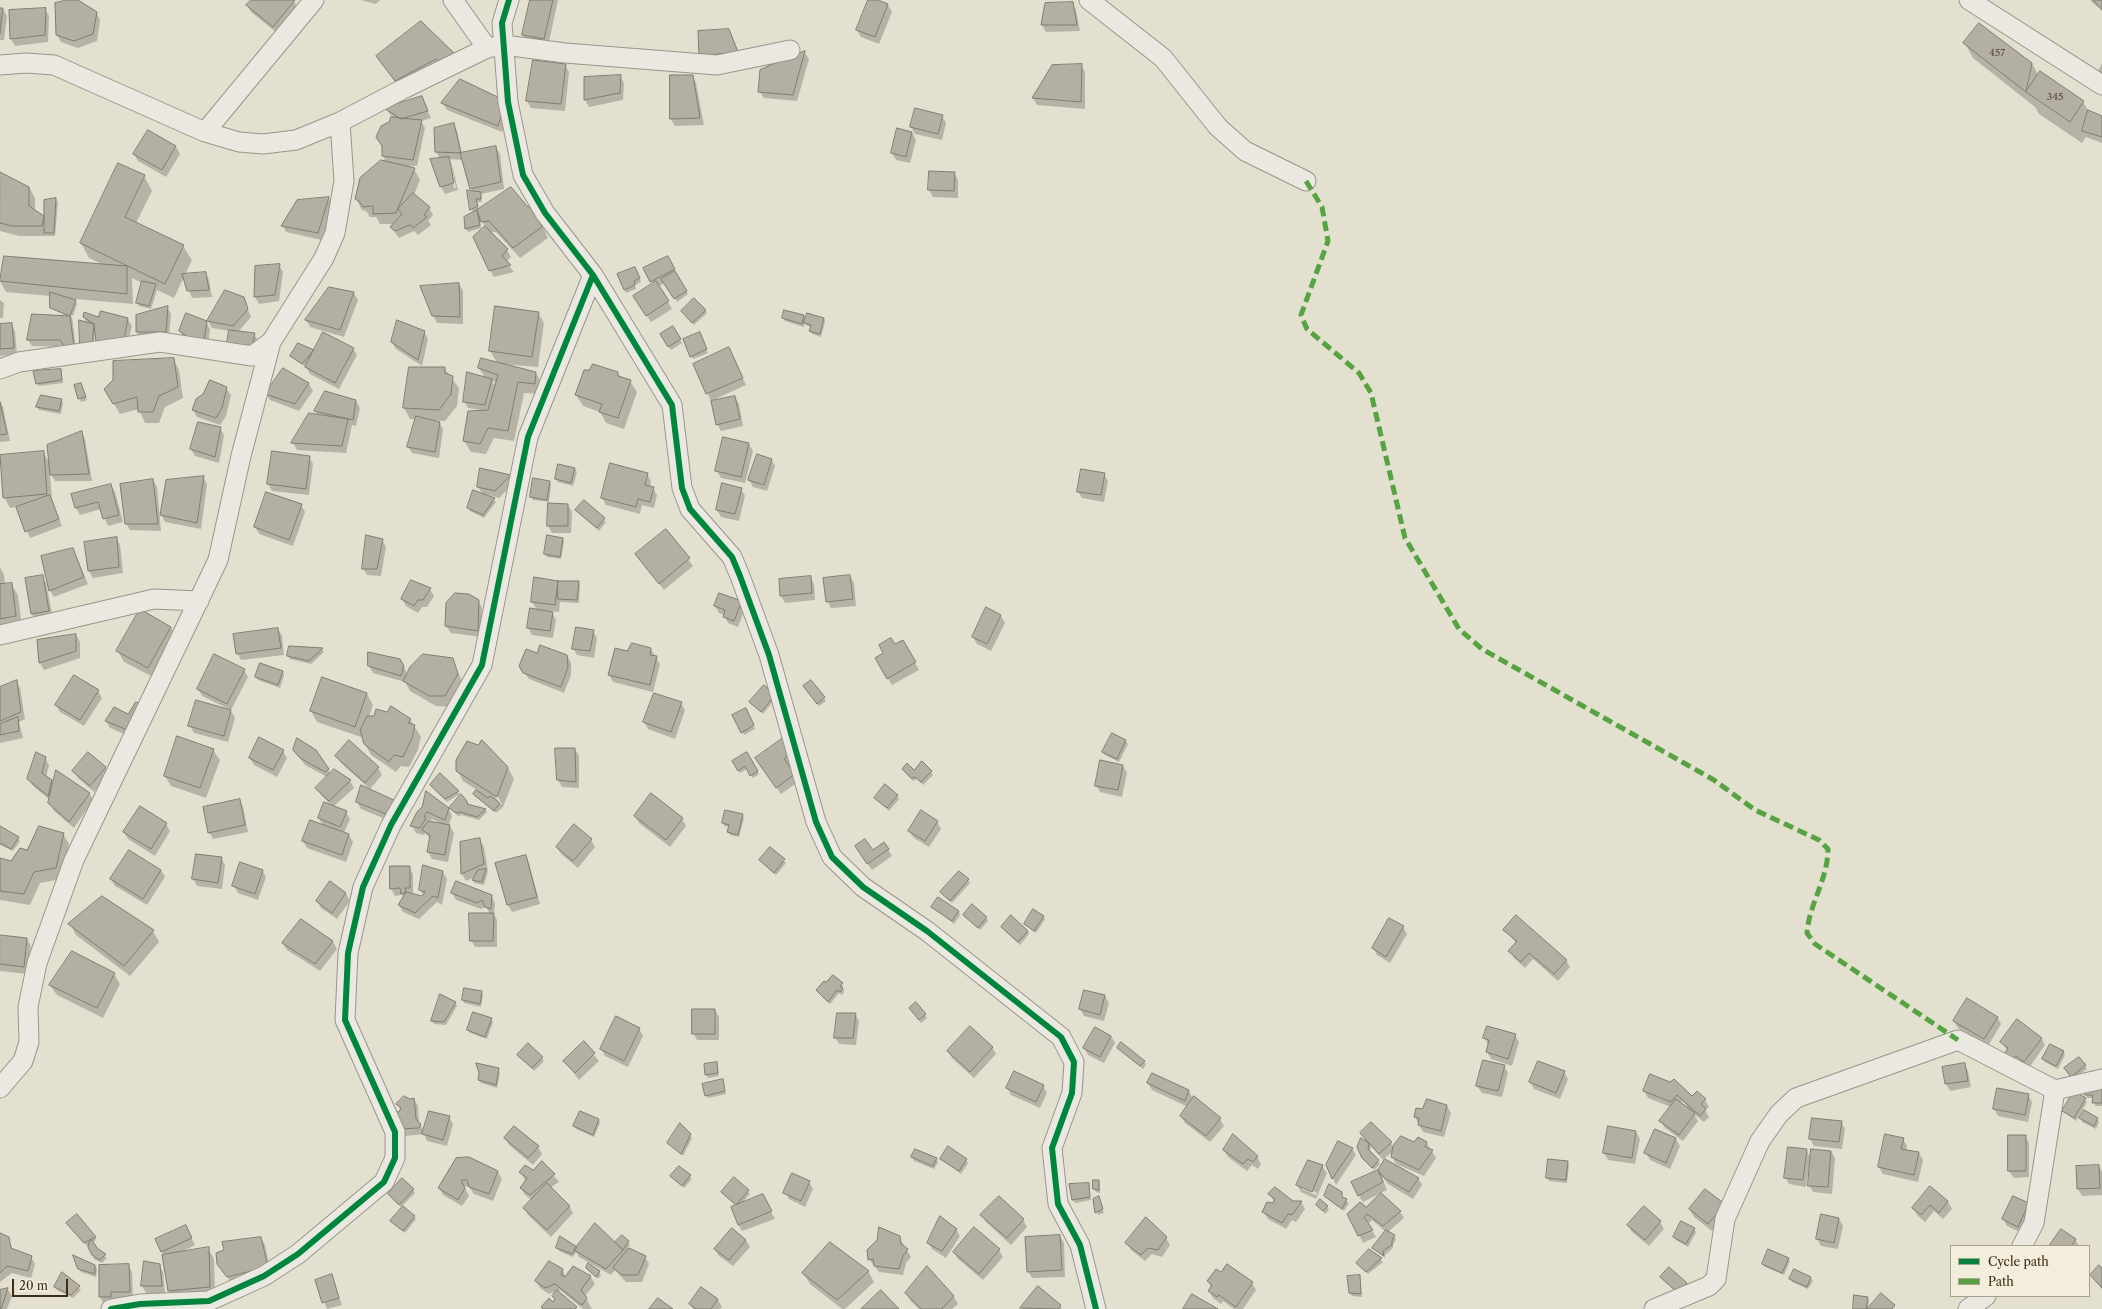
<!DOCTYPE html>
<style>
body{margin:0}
#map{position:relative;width:2102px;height:1309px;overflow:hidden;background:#e4e0d0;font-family:"Libre Caslon Text",serif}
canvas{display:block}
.legend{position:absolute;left:1950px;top:1245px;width:140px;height:52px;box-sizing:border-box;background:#f3eddb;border:1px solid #aba08c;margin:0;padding:5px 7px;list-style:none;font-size:12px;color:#3e2c15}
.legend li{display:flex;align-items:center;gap:8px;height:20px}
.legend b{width:20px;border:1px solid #aba08c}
.scale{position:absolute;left:12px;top:1279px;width:56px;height:18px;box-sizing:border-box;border:2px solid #3e2c15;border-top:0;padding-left:5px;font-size:12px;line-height:14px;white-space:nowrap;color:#3e2c15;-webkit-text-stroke:3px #f3eddb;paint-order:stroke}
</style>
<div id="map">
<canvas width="2102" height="1309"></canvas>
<ul class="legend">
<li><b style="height:5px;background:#00873e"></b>Cycle path</li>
<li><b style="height:5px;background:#54a440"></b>Path</li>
</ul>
<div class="scale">20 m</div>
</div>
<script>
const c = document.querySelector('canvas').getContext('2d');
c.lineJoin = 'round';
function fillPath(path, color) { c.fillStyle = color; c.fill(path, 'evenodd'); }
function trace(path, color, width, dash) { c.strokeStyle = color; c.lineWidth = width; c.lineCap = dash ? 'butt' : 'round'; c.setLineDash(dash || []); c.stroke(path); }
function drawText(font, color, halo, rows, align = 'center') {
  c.font = font + ' "Libre Caslon Text",serif'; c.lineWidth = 3; c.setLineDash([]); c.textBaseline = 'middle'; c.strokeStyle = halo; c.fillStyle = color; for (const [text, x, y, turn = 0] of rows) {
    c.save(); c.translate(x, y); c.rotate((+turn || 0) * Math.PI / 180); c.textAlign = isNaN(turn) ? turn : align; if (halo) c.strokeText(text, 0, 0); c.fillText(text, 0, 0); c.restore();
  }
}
fillPath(new Path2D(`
 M70 0H76L96 12 100 20 97 41 78 48 61 42 57 35Z
 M253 0H293L298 8 277 33 251 12 247 5Z
 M361 0H380L376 4Z
 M531 0H558L548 46 527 42 523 35Z
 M869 0H875L888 5 892 12 879 44 861 37 857 30Z
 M2090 0H2102V11Z
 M1072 3 1076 10 1080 31 1046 32 1042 25Z
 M0 9H3L7 16 4 40H0Z
 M45 9 49 16 48 42 15 46 11 39 10 11Z
 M421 22 449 74 402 91 377 56Z
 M729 30 741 58 700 56Z
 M1965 43 2032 63 2038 75 2083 102 2089 112 2102 117V143L2086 137 2082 143 2039 114 2035 107 1973 58Z
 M805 53 809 59 797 101 764 98 760 92 761 70Z
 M2102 63V78L2098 71Z
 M565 65 569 72 565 111 531 108 527 101Z
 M1081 65 1085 72V109L1037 105 1033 98Z
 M620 76 624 83 623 100 589 107 585 100Z
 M692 76 696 83 704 125 675 126 671 119Z
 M421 97 431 118 421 121 425 128 417 166H402L414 169 420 180 414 195 429 208 433 215 428 221 431 225 418 235 414 231 399 238 391 227 394 224H380L376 217H370L366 211 362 210 356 199 386 162 383 156 392 117 386 109Z
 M443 104 509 109 502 132 447 110Z
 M942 116 946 123 942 140 915 134 911 127Z
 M453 124 457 131 462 154 496 148 500 154 504 189 481 194 482 202H477L479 210 528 208 539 218 548 238 520 258 496 232H490L507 250 511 257 506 262 514 272 494 277 490 270 485 227 479 213 481 228 468 232 466 229 465 218 473 213 468 191 473 192 463 160 449 159 452 165 458 190 445 194 441 187 431 160 440 159 436 151ZM449 164H451L456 188H454Z
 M149 131 176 147 180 154 166 177 138 161 134 154Z
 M912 132 916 140 910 163 896 160 892 153Z
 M0 173 29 187 35 198V211L45 217V201L56 199 58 202 55 236H19L0 231Z
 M954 173 958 180V198L933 197 929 190Z
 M144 176 152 191 136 223 183 246 192 260 185 275 205 273 209 280 212 297 192 298 184 277 174 298 157 290 151 309 139 306 137 303 142 283 132 278 133 304 75 299 77 304 73 316 51 307V296L6 292 0 281 5 257 104 265 89 258 81 243Z
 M329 198 332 205 322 240 286 232 283 226Z
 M671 264 688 294 677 302 665 283 659 286 672 309 651 322 638 303 653 284 645 268Z
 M279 265 283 272 279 301 259 304 255 297Z
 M637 271 641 282 635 285 636 289 626 293 619 275Z
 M459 284 463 291V324L437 323 433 315Z
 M354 293 358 300 344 337 310 327 306 320Z
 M243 298 251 317 238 332 254 334 258 341 255 361 230 331 212 328 208 321Z
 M0 300 4 303 3 318H0Z
 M167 307 171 314 169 338 141 339 137 332Z
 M496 307 538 313 544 323 538 367 500 364 536 373 542 384 541 394 524 393 514 441 494 438 486 454 471 452 464 441 481 410 468 408 464 401 485 378 479 368 497 363 490 351ZM492 381 497 383 496 387Z
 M52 310 72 317 77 354 65 347 32 346 28 340 67 316Z
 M705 310 707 313 694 325 682 311Z
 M785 311 804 316 806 320 824 318 825 322 821 337 812 334 810 331 812 327 807 326 805 322 804 327 785 321 783 318Z
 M84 317 128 319 132 326 127 346 95 333 93 350 87 323Z
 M206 322 210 329 207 353 184 338 180 331Z
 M11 324 15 331 17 355 0 356V325Z
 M673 327 682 343 671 350 661 334Z
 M424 332 428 339 422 366 396 349 392 342Z
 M701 336 708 353 693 359 691 356Z
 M353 348 357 355 339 389 310 374 306 367 308 363 304 366 291 356 313 350 314 352Z
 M729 349 746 385 711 401 694 364Z
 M173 359 179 370 183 398 165 407 159 423H145L139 409 120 414 114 404Z
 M444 368 459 388 457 406 445 421 433 420 439 422 443 429 439 458 412 453 408 447 416 419H410L404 408Z
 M283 369 309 384 313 391 299 411 270 400 266 394Z
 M61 370 63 383 39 386 37 383Z
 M618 373 620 378 630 381 637 392 624 429 606 423 600 412 583 406 576 395Z
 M81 384 87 400 81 402 76 386Z
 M226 388 231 395 226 416 220 425 197 417 193 410Z
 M42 396 61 400 63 403 61 414 39 410 37 407Z
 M735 397 739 404 743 426 721 431 717 424Z
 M356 401 360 408 356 426 352 425 346 453 297 450 293 443 310 415 318 416 315 411Z
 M0 402 3 407 10 441 0 442Z
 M199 423 220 428 224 435 219 463 195 456 191 449Z
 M82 433 85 439 92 481H55L50 473 52 501 62 526 30 538 17 507 10 508 4 497 43 452 50 464Z
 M749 444 753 451 745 483 721 478 716 470Z
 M309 457 313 464 309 495 272 491 268 484Z
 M771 459 775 466 767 491 753 487 749 480Z
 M481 469 510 476 514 483 499 498 486 494 496 502 484 518 470 511 468 508 483 495 478 487Z
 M575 469 577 472 573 486 558 482 556 479Z
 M647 474 651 481 650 487 653 488 657 495 654 508 642 505 640 514 606 505 602 498Z
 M1104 474 1108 481 1104 502 1082 498 1078 491Z
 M203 477 207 484 201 529 165 522 161 515Z
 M153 480 157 487 161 531 130 530 126 523Z
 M550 482 551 485 549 502 533 500 531 497Z
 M111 485 115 492 123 522 108 526 101 509 80 515 76 508Z
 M741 489 745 496 739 521 721 517 717 510Z
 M584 502 606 522 599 531 576 511Z
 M301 505 305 512 293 546 259 534 255 527Z
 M568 505 572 512 571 533H552L548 526Z
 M666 530 693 566 664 590 636 554Z
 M116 538 120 545 123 573 93 578 89 571 85 543Z
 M563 538 564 542 561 559 547 557 545 554Z
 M382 540 386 547 381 576 367 575 363 568Z
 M76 556 88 584 54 597 50 590Z
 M0 567 4 575 5 585 11 584 18 595 22 627 0 630Z
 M42 576 46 583 53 618 36 621 32 614 26 579Z
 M850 576 854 583 856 606 831 608 827 601Z
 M810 577 814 584 815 600 785 603 781 596Z
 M535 579 578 582 580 585 579 603 560 602 559 612 551 611 556 620 553 638 532 635 528 628 537 610 532 602Z
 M430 589 434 596 427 607H422L418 613 406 606 402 599Z
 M719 594 741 602 745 609 738 627 728 623 724 615 719 613 715 606Z
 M478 600 482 608 481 637 451 633 446 626Z
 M1001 616 1005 623 991 651 977 644 973 637Z
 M171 627 177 638 155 678 124 662 118 651Z
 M278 629 282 636 284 655 241 660 237 653Z
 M593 631 597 638 594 658 577 655 573 648Z
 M76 635 80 642V658L44 670 40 663 38 641Z
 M903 641 919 670 892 685 876 659Z
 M290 647 322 649 324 652 311 664 290 659 288 656Z
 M615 649 628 652 651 649 660 664 653 692 613 682 609 675Z
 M538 654 567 655 571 663V675L564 693 529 679 520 666Z
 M452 659 464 685 451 707 436 706 410 691 405 682 373 673 369 666 404 667 407 674Z
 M260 664 283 672 284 675 280 688 258 680 256 677Z
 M244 670 248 677 231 710 202 696 198 689Z
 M322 678 367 694 373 705 369 717 410 719 421 737 418 750 409 767 401 766 396 772 371 755 365 744 362 734 361 737 317 722 311 711Z
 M16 682 20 688 25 719 19 722 23 738 0 743V688Z
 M804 686 824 698 826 701 819 706Z
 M98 691 102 698 84 726 60 712 56 705Z
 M776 698 763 714 751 702Z
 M681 703 685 710 675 739 648 729 644 722Z
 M114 708 128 715 134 738 110 728 106 721Z
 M745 709 755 729 744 735 734 715Z
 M231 711 235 718 228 742 194 733 190 726Z
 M1112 734 1126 741 1128 744 1119 762 1105 755 1103 752Z
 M783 739 796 760 787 766 798 782 781 794 760 765Z
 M350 742 378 768 382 775 370 789 341 763 337 756Z
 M478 746 508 768 514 779 503 807 496 813 476 797 474 794 477 790 463 781 457 770ZM495 792 502 804H500L493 793Z
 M575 749 579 756V788L562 787 558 780Z
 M213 750 220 760 206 798 171 786 165 776Z
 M294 750 315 751 331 774 350 781 354 788 333 807 346 812 350 819 344 833 349 835 353 842 346 862 307 848 303 841 323 826 319 818 333 807 321 795 317 788 327 777 305 765Z
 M283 751 287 758 277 777 254 765 250 758Z
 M746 754 759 774 753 778 747 769 740 773 733 762Z
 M45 758 49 765 46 777 53 785 89 793 93 800 74 828 53 810 50 800 33 786 28 779Z
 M1123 766 1127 773 1122 797 1100 792 1096 785Z
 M105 768 109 775 94 792 78 778 74 771Z
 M903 769 931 772 933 775 923 785 917 779 913 781Z
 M440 775 458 792 460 794 447 802 433 788 431 785Z
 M897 796 899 799 889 811 875 798Z
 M239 800 243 807 248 832 213 839 209 832Z
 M467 801 469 805 485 809 487 812 479 820 462 815 458 816 450 808Z
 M357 802 399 809 390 821 361 809Z
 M140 807 166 824 170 831 155 856 128 839 124 832Z
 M448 808 452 816 449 825 454 833 448 862 432 859 428 852 431 839 425 833 424 835 416 833 412 826 418 812ZM432 819 442 824 429 822Z
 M742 815 744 818 739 837 730 835 728 832 729 827 724 826 723 823Z
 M635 816 682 819 686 826 670 847 639 823Z
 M937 822 941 829 929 847 914 838 909 831Z
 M0 827 18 838 20 841 13 851 0 845Z
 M63 834 69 844 62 879 40 883 30 905 0 900V860L12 862 28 852Z
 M480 840 484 847 488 871 484 885 474 883 473 880 474 877 466 881 462 874V843Z
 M591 840 595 847 578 868 561 854 557 847Z
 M770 848 786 863 776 875 760 861Z
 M888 849 892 856 872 870 860 853Z
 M129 852 161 870 165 877 147 905 115 886 111 879Z
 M525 856 529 863 540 904 512 912 508 905Z
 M221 858 225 865 222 889 197 886 193 879Z
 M391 867H409L413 874V895L422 897 424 896 420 890 443 872 447 879 442 905 437 902 419 919 403 912 399 905 404 898 402 895 395 896 391 889Z
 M262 870 266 877 258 900 238 893 234 886Z
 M968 880 970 883 952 903 942 893Z
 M330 883 346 894 350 901 337 919 321 908 317 901Z
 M452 893 491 896 495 903 494 915 497 920V947H475L471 940 490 914 486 907 481 909 456 900Z
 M932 907 959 912 960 915 954 924Z
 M964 916 986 918 988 921 980 930Z
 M1043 916 1045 919 1036 933 1025 924Z
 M302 920 333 942 337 949 320 971 287 950 283 944Z
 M70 924 153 931 159 942 130 976 76 935Z
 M1403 927 1407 934 1390 963 1377 955 1373 948Z
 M1002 928 1028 931 1029 934 1020 945Z
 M1505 930 1566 960 1570 967 1558 981 1533 959 1525 968 1514 958 1510 951 1516 943Z
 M0 936 27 939 31 946 27 974 0 971Z
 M114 974 120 984 103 1018 57 995 50 985Z
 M842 984 844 992 842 995 839 993 830 1004 817 990Z
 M465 989 482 992 483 995 481 1007 464 1003 463 1000Z
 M1105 996 1109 1003 1104 1021 1084 1016 1080 1009Z
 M455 1003 457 1006 446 1025 434 1024 432 1021Z
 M916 1003 927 1018 921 1023 912 1011Z
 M715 1010 719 1017V1040H697L693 1033Z
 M855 1014 859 1021 856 1045 839 1044 835 1037Z
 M1997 1017 2001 1024 1988 1046 1958 1028 1954 1021Z
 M491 1019 493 1022 487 1039 470 1033 468 1030Z
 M639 1029 643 1036 628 1067 605 1056 601 1049Z
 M1515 1035 1519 1042 1512 1066 1491 1059 1487 1052 1489 1046 1484 1038Z
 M1111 1036 1115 1043 1104 1063 1088 1055 1084 1048Z
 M2041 1038 2045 1045 2029 1068 2010 1060 2006 1053 2008 1051 2001 1042Z
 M584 1043 599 1061 579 1080 565 1061Z
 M992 1047 996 1054 974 1078 952 1058 948 1051Z
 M1118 1048 1144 1061 1146 1064 1143 1069Z
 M2063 1052 2065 1055 2058 1069 2045 1062 2043 1059Z
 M519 1055 542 1058 544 1061 534 1071Z
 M716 1063 719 1076 708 1078 706 1074Z
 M1964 1064 1968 1071 1971 1087 1950 1091 1946 1084 1943 1068Z
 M1504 1066 1508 1073 1502 1097 1482 1093 1477 1086Z
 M2085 1066 2087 1069 2073 1079 2065 1068Z
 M498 1069 500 1073 497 1088 481 1083 479 1080Z
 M1564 1072 1568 1079 1560 1099 1534 1089 1530 1082Z
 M1015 1073 1043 1086 1047 1093 1040 1108 1011 1095 1007 1088Z
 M1152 1074 1189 1091 1193 1099 1220 1119 1224 1126 1210 1142 1185 1123 1181 1116 1188 1107 1152 1090 1148 1083Z
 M1650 1076 1692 1098 1705 1100 1709 1107 1705 1110 1709 1117 1704 1122 1694 1114 1698 1121 1683 1141 1665 1128 1661 1121 1671 1107 1648 1098 1644 1091ZM1682 1101 1687 1106 1686 1107 1680 1103Z
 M722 1080 726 1094 708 1098 706 1095Z
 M2102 1090V1106H2095L2094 1098H2087L2086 1094Z
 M2074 1092 2087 1102 2076 1121 2063 1111Z
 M2028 1095 2032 1102 2028 1122 1998 1116 1994 1109Z
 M414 1099 418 1106 419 1123 424 1131 449 1117 453 1124 447 1146 427 1141 424 1134 405 1136 401 1128V1110L397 1104Z
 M1447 1106 1451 1113 1444 1137 1423 1132 1415 1117 1423 1110Z
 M581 1112 599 1120 600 1123 594 1137 576 1129 574 1126Z
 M2081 1118 2097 1119 2099 1122 2096 1129 2082 1122Z
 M1841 1122 1845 1129 1842 1149 1814 1146 1810 1139Z
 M680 1124 692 1138 683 1156 668 1143Z
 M1656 1131 1676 1139 1680 1146 1670 1169 1650 1160 1646 1153Z
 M1636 1132 1640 1139 1635 1164 1608 1160 1604 1153Z
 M1362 1133 1391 1143 1393 1147 1426 1142 1436 1158 1424 1176 1396 1164 1392 1157 1393 1151 1383 1160 1371 1146 1370 1152 1380 1164 1374 1170 1363 1157 1367 1143Z
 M2025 1136 2029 1143V1177L2014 1178 2009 1171Z
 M505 1138 538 1147 542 1154 533 1165 509 1145Z
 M1903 1139 1907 1146 1906 1151 1919 1153 1923 1160 1918 1182 1883 1174 1879 1167Z
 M1352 1148 1356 1155 1336 1185 1327 1165Z
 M1224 1150 1257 1157 1261 1164 1258 1169 1252 1165 1247 1171 1228 1157Z
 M1806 1150 1812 1160 1831 1151 1835 1158 1832 1194 1813 1192 1809 1185 1811 1163H1810L1806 1187 1789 1184 1785 1177Z
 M912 1157 936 1159 938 1162 934 1169 914 1161Z
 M469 1158 498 1172 502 1179 493 1201 474 1194 469 1187 464 1186 469 1196 462 1206 443 1195 439 1188Z
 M941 1159 966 1160 968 1163 961 1174Z
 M1385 1161 1418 1178 1422 1185 1413 1199 1388 1184 1381 1175 1387 1190 1363 1202 1359 1196Z
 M542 1162 559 1182 550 1188 569 1206 573 1213 551 1237 528 1215 524 1208 532 1200 525 1195 521 1188 526 1181 520 1172 534 1171Z
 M1567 1162 1569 1165 1567 1183 1549 1181 1547 1178Z
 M1322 1166 1327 1173 1316 1199 1301 1192 1297 1185ZM1302 1186 1317 1193 1316 1195 1302 1189Z
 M2099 1166 2102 1172V1195L2082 1196 2078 1189Z
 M679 1167 692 1179 684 1188 672 1176Z
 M734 1178 750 1194 741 1204 762 1196 775 1219 742 1231 738 1224 737 1206 724 1195Z
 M1098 1181 1100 1184V1193L1096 1192 1094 1189Z
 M809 1182 813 1189 805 1207 789 1199 785 1192Z
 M1088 1184 1091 1200 1075 1203 1073 1200Z
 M1930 1187 1948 1202 1952 1209 1943 1219 1934 1211 1925 1222 1917 1215 1913 1208Z
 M413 1190 415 1193 402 1206 416 1219 405 1233 392 1221 402 1208 389 1194Z
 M1341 1193 1343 1199 1349 1203 1344 1211 1325 1196Z
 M1270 1195 1293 1202H1301L1305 1209 1296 1222 1292 1220 1286 1229 1268 1219 1264 1212 1274 1202Z
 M2013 1197 2028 1204 2022 1233 2007 1226 2003 1219Z
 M1094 1199 1100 1200 1104 1213 1098 1215Z
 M1317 1205 1327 1207 1329 1210 1325 1214Z
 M1366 1208 1400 1212 1404 1218 1388 1232 1396 1239 1393 1245V1248L1385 1255V1258L1373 1248 1386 1232 1372 1220 1368 1224 1376 1237 1363 1243 1348 1214Z
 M1690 1210 1728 1211 1712 1231 1694 1217Z
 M982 1216 1023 1220 1027 1227 1011 1245 986 1222Z
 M1839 1219 1843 1226 1838 1249 1821 1246 1817 1239Z
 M1660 1222 1664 1229 1649 1246 1632 1232 1628 1225Z
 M67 1223 95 1237 96 1240 92 1243 97 1250 107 1258 102 1263 94 1259 90 1244 87 1246Z
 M733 1229 746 1240 750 1247 733 1266 719 1256 715 1249Z
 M956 1229 960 1236 946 1258 932 1249 928 1242Z
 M1694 1229 1696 1232 1688 1247 1676 1240 1674 1237Z
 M0 1234 8 1237 13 1250 31 1257 35 1264 31 1278 12 1273 0 1282Z
 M189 1234 195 1245 179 1253 208 1248 214 1259 215 1298 176 1301 169 1291 164 1256 162 1252Z
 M622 1236 630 1245 628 1248 645 1257 649 1264 642 1282H626L615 1270 611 1275 579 1257 576 1252 573 1257 559 1251 557 1248H577L615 1244Z
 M1060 1236 1064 1243 1065 1277 1032 1278 1028 1271Z
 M899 1237 911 1257 906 1263 903 1275 879 1272 869 1259Z
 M261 1238 265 1245 271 1274 232 1284 218 1263Z
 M1166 1238 1170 1245 1162 1257 1152 1254 1145 1261 1131 1250 1127 1243Z
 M2075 1239 2079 1246H2051Z
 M999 1250 1003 1257 983 1280 958 1259 954 1252Z
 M1369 1250 1383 1262 1368 1274 1357 1263Z
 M1788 1258 1790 1261 1784 1275 1765 1267 1763 1264Z
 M145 1262 159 1265 163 1272 165 1293H146L142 1286Z
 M95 1265 97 1269 96 1277 81 1272 79 1268Z
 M128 1265 132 1272 133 1299 104 1304 100 1297Z
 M573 1267 591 1277 595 1284 585 1296 592 1309H583L560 1290 549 1294 540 1288 536 1281 562 1269 566 1277Z
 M587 1268 599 1272 601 1275 598 1279Z
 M927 1268 954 1297 958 1304 952 1309H919L910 1300 906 1293Z
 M1669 1268 1688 1287 1680 1296 1661 1277Z
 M1795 1270 1811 1278 1813 1281 1808 1289 1792 1282 1791 1279Z
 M2102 1270V1289L2091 1275Z
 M868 1271 874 1282 845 1309H842L810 1284 803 1273Z
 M63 1274 81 1290 73 1298 57 1290 56 1287Z
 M331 1276 342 1305 327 1309 316 1280Z
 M1360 1276 1362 1297 1352 1296 1350 1293Z
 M1208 1281 1252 1283 1256 1290 1243 1309H1234L1223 1301 1221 1304 1213 1298 1209 1291 1211 1287Z
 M1038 1287 1060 1305 1062 1309H1022Z
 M702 1288 718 1300 722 1307 720 1309H693L690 1304Z
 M8 1290 12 1296 7 1309H0V1292Z
 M1867 1297 1869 1301 1868 1309H1854Z`), '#0003');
const building = new Path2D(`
 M67 0H78L97 12 93 34 74 41 56 35 55 3Z
 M251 0H295L273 27 246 5Z
 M530 0H553L544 39 522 35Z
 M868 0H878L888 4 875 37 856 30Z
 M2093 0H2102V9Z
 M1073 2 1077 25H1041L1045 3Z
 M0 8H3L0 33Z
 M46 8 45 35 10 39 9 10Z
 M421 21 456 55 442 64 436 59 395 81 376 56Z
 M1979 23 2032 63 2026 92 1963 43Z
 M729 29 738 52 699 56 698 31Z
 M805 51 793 95 758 92 760 70Z
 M533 60 566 64 561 104 526 101Z
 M1082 64 1081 102 1032 98 1052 65Z
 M2040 71 2084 101 2070 122 2026 92Z
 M621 75 620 93 584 100V77Z
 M670 75H693L700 118 670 119Z
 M460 79 506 101 498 126 441 103Z
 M422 96 428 111 401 119 384 108Z
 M915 108 943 115 938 134 910 127Z
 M2088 110 2102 116V137L2082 131Z
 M391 117 422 120 413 160 382 156V146L376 137 381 126 389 122Z
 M454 123 461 153 435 152 434 128Z
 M897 128 912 132 906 157 891 153Z
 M148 130 176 146 162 170 133 154Z
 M496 146 501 182 470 189 460 153Z
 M449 157 454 183 440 187 430 159Z
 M381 160 415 168 396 213 373 214V206L363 207 359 201 355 199 360 178Z
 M118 163 145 175 125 217 184 245 165 284 80 243Z
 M929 171 955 172 954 191 928 190Z
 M0 172 29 187V206L44 216 42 226H12L0 223Z
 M511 187 528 207 534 206 542 227 513 248 489 221 481 222 477 210Z
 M467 190 481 192V199H476L478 206 470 210Z
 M413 193 430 207 424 215 427 217 413 228 410 225 395 231 390 227 402 214 398 209Z
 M329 197 318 233 281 226 297 200Z
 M56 198 54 233H44V200Z
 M477 210 480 225 465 229 464 217Z
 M485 226 508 249 502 256 511 265 489 271 473 237Z
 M4 256 127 266V294L0 281Z
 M668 256 675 269 650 282 643 268Z
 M280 264 275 295 254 297 255 266Z
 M635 267 640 278 634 281 635 285 624 290 617 274Z
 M675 271 687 291 674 299 661 279Z
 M206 272 209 290 187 291 182 274Z
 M142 281 156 284 149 306 136 303Z
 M656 281 669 301 646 316 633 296Z
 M459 283 460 317 432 316 420 286Z
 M329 287 354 292 340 330 305 320Z
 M225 290 244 297 248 309 233 326 207 321Z
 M50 292 76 300 70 316 50 308Z
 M694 298 706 310 692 323 681 311Z
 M168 306 166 332H136V315Z
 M495 306 539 312 532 357 489 351Z
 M784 310 804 315 802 324 782 318Z
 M101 311 128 318 124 339 96 342 94 324 83 317 84 312 98 317Z
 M186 313 207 321 203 347 179 331Z
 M807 313 824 318 820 334 809 331 811 325 804 323Z
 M32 314 70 316 74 347 68 351 60 340H27Z
 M79 320 94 324 92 347 80 346Z
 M397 320 425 331 418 360 391 342Z
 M12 323 14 348 0 349V324Z
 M673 326 681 339 668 347 660 334Z
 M229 330 255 333 251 355 227 343Z
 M323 332 354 348 335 383 305 367Z
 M700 332 707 349 690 357 683 339Z
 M298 343 314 350 302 364 290 356Z
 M729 347 743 378 706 394 693 364Z
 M174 358 178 387 159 396 153 412H138L137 397 113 404 104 389 113 380V361Z
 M481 358 536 372 535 384 518 382 508 431 488 428 480 444 463 441 468 411 488 410 498 375 478 368Z
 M593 364 618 372V376L631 380 618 418 599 412 602 404 575 395 584 370H589Z
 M409 367H445V373L453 376 451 394 439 410 403 408Z
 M283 368 309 383 295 404 265 394Z
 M61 369 62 380 36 384 33 371Z
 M467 372 492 379 485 405 463 402Z
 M210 380 227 387 222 408 216 418 192 410 196 399 203 394Z
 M81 383 86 397 78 399 74 385Z
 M325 391 356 400 353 420 314 411Z
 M41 395 62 399 59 411 36 407Z
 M735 396 740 419 716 425 711 401Z
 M0 402 7 434 0 435Z
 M309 413 348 419 342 446 291 443Z
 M416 416 440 422 435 452 407 447Z
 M198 422 221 427 215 457 190 449Z
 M82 431 89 474 50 475 47 445Z
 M723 437 749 443 741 477 715 471Z
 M44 451 47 494 3 498 0 455Z
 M272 451 310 456 306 489 267 484Z
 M757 454 772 459 764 485 748 480Z
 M610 463 648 473 645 485 654 487 650 502 638 499 636 507 601 498Z
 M558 464 575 468 571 483 555 479Z
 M480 468 511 475 495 491 477 487Z
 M1081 469 1105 473 1101 495 1077 492Z
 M204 476 197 523 160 515 166 480Z
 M533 478 550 481 547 500 530 497Z
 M153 479 158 524H125L120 484Z
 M722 483 742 488 735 514 716 510Z
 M111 484 119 515 103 519 98 502 75 508 71 494Z
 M473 490 495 498 483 515 467 508Z
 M266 492 302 504 289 540 254 527Z
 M50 495 59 519 25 532 16 507Z
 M584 500 605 518 597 528 575 510Z
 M548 503 568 504V526H547Z
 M666 529 690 558 659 584 635 554Z
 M366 535 383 539 377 569H362Z
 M547 535 563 538 560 557 544 554Z
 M117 537 119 567 88 571 84 542Z
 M73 548 84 577 49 591 41 556Z
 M43 575 49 611 31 614 25 578Z
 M850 575 853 599 826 602 823 578Z
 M811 576 812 593 780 596 779 579Z
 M534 577 558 581 555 605 531 602Z
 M411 580 431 588 423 600H418L414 606 401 599Z
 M558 581H579L577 600 558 599Z
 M12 583 16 616 0 619V584Z
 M455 593 469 594 479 600 478 631 445 626 446 603Z
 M719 593 742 601 734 621 723 617 725 610 714 606Z
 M986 607 1001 615 987 644 972 637Z
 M530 608 553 612 550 631 527 628Z
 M140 609 171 627 148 668 116 651Z
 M576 627 594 630 590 651 572 649Z
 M278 628 281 648 236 654 233 634Z
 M76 634V651L39 663 37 640Z
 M891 638 895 644 903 640 916 662 887 679 875 658 883 653 879 645Z
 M632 643 651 648 650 655 657 656 650 685 608 675 615 648 627 651Z
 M540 645 567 655 568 667 561 687 523 673 519 666 526 649 537 653Z
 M289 646 323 648 309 661 287 656Z
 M368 652 400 659 404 666 401 676 368 666Z
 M214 654 245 669 227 704 197 689Z
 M423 654 453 658 458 674 445 696H429L403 681 410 667Z
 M260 663 283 671 278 685 255 677Z
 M74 675 99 690 80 720 55 705Z
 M322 677 367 693 355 727 310 711Z
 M17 680 21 712 0 721V687Z
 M811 680 825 697 817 704 803 686Z
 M764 685 775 695 761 712 749 702Z
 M654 693 682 702 671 732 643 722Z
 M196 700 231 710 224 736 188 726Z
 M136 702 146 707 130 731 105 721 114 707 128 714Z
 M391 706 411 719 408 723 415 725 412 738 403 757 394 755 389 762 364 744 360 730 367 716H374L376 709 387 712Z
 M746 708 754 725 741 733 732 715Z
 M18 717 19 731 0 735V724Z
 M1112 733 1126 740 1117 759 1102 752Z
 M177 736 214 749 200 788 164 776Z
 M259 737 284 750 273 770 249 758Z
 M297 738 316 750 329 769 325 772 300 758 293 750Z
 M783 738 793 752 784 759 795 774 776 788 755 758Z
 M349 740 379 767 365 783 335 756Z
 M482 740 508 767 497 797 456 771V760L467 741 478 745Z
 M555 748H575L576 782 557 780Z
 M36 752 46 757 42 773 52 780 48 796 27 779Z
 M88 752 106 767 90 786 72 771Z
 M747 752 758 771 750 776 745 766 738 771 732 761Z
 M1100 760 1123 765 1118 790 1095 786Z
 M922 761 932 771 921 782 915 777 911 778 902 769 907 763 914 770Z
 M334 769 351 780 329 801 315 788Z
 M56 770 90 793 69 822 48 803Z
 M440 773 459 791 445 799 430 785Z
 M885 784 898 795 887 808 874 798Z
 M361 785 396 801 386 814 356 802Z
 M476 790 488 798 490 796 500 803 494 811 473 794Z
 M426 791 449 808 445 820 427 812 424 816 426 818 420 828 410 826 417 812 422 807Z
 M651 793 683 818 666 840 634 816Z
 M461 794 467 801V804L486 809 477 817 460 812 456 813 449 808Z
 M240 799 245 825 208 833 203 807Z
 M324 802 347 811 340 827 318 818Z
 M140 806 167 823 151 849 123 832Z
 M725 810 743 814 738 835 727 832 729 825 722 823Z
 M921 810 938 821 925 841 908 831Z
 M310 820 349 834 342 855 302 841Z
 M429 821 450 825 445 855 427 852 430 835 422 830Z
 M574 824 592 839 573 861 556 847Z
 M0 826 19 837 11 849 0 843Z
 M39 826 64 833 56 868 34 872 24 894 0 891V858L11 861 20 848 27 850Z
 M480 838 484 864 461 874 460 842Z
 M865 839 873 850 884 842 889 849 867 864 855 846Z
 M770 847 785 859 774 873 759 860Z
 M129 850 161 870 143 899 110 879Z
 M196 854 222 857 218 883 192 879Z
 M526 855 537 897 507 905 495 863Z
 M240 862 263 870 255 894 232 886Z
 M423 865 443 871 438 898 433 896 415 913 398 905 406 892 422 896 425 892 419 890Z
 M390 866H410V888H405L406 892 401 894 400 888 390 889Z
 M486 869 482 882 472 880 478 870Z
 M959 871 969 879 950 901 940 892Z
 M330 881 346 893 332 913 316 901Z
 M456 881 492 895 491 909 485 907 482 900 477 903 451 893Z
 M102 896 154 930 124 966 68 924Z
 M938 897 959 911 952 921 931 907Z
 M972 904 987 917 978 928 963 915Z
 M1033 909 1044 916 1034 931 1024 924Z
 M469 913H494L493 941H470Z
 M1011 915 1028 931 1018 942 1001 927Z
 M1516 915 1567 960 1554 974 1529 953 1521 962 1508 951 1517 941 1503 930Z
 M1389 918 1404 926 1386 957 1372 948Z
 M301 919 333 941 315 964 282 943Z
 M0 935 27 938 24 967 0 964Z
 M72 951 115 973 97 1008 49 985Z
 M833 975 843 983 840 986 843 988 840 992 837 990 828 1002 816 990 824 981 826 982Z
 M464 988 482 991 480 1004 462 1000Z
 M1084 990 1105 995 1100 1015 1079 1009Z
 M440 994 456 1002 444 1022 431 1021Z
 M1967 998 1998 1017 1984 1039 1953 1021Z
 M916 1002 926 1014 919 1020 909 1008Z
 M692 1009H715V1034H692Z
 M473 1012 492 1018 485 1037 467 1030Z
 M837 1013H856L853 1038H834Z
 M616 1016 640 1028 624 1061 600 1049Z
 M2017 1019 2042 1038 2024 1062 2016 1056 2012 1059 2005 1053 2008 1048 2000 1042Z
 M970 1026 993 1047 970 1072 947 1051Z
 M1487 1026 1516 1034 1508 1059 1486 1052 1489 1040 1483 1038Z
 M1095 1027 1111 1036 1100 1057 1083 1048Z
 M584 1041 595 1053 575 1073 563 1061Z
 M1121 1042 1145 1061 1140 1066 1117 1048Z
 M528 1043 543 1057 532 1068 517 1055Z
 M2050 1044 2064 1051 2056 1066 2042 1059Z
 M2079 1057 2086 1065 2071 1077 2064 1068Z
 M1483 1060 1505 1065 1498 1091 1476 1086Z
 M1538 1061 1565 1071 1556 1093 1529 1082Z
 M717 1062 718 1073 705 1075 704 1064Z
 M476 1063 499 1068 496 1085 478 1080 479 1073Z
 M1965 1063 1968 1081 1945 1084 1942 1067Z
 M1014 1071 1044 1085 1036 1102 1006 1088Z
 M1152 1073 1189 1090 1185 1101 1147 1083Z
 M1650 1074 1670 1082 1674 1079 1692 1096 1697 1091 1706 1099 1701 1104 1706 1109 1700 1116 1677 1095 1671 1102 1643 1091Z
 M723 1079 725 1091 705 1096 702 1084Z
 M1997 1088 2029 1094 2025 1115 1993 1109Z
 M2084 1088H2102V1103H2092L2093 1095H2085Z
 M2074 1091 2086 1098 2074 1118 2062 1111Z
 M404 1096 410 1099 414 1098 416 1119 421 1124 419 1128 400 1129 393 1111 399 1112 401 1108 396 1104Z
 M1194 1096 1221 1118 1206 1136 1180 1116Z
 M1427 1099 1447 1105 1441 1131 1418 1125 1419 1118 1414 1117 1416 1108 1422 1109Z
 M1676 1099 1695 1113 1679 1135 1659 1121Z
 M2084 1110 2098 1118 2094 1126 2079 1118Z
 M429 1111 450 1116 443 1140 422 1134Z
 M580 1111 599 1119 593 1135 573 1126Z
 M1812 1118 1842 1121 1839 1142 1809 1139Z
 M1371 1122 1392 1142 1379 1154 1360 1133Z
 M680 1123 691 1134 681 1154 667 1143Z
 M514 1126 539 1146 528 1158 504 1138Z
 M1608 1126 1636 1131 1632 1158 1603 1153Z
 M1655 1129 1676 1138 1666 1163 1644 1153Z
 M1233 1134 1258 1156 1253 1162 1248 1159 1243 1164 1223 1150Z
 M1885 1134 1904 1138 1901 1149 1919 1152 1914 1175 1878 1167Z
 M2008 1135H2026V1171H2008Z
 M1401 1136 1414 1142 1418 1137 1427 1142 1425 1147 1433 1150 1419 1170 1391 1157 1393 1146Z
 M1361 1138 1369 1143 1368 1149 1379 1160 1372 1168 1362 1158 1357 1147Z
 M1338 1141 1353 1148 1332 1179 1326 1165Z
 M948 1146 967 1159 959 1171 940 1159Z
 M1788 1147 1807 1149 1803 1180 1784 1178Z
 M915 1149 937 1158 933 1166 911 1157Z
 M1811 1149 1831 1151 1828 1187 1808 1186Z
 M469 1157 498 1171 489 1194 469 1187 467 1180H461L465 1188 458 1200 438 1188 456 1158Z
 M1385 1159 1419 1178 1409 1192 1383 1177 1378 1170Z
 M1548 1159 1568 1161 1566 1180 1546 1178Z
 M1308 1160 1323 1165 1312 1192 1296 1185Z
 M542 1161 555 1174 530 1195 520 1188 527 1178 519 1172 525 1165 533 1170Z
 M2099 1165 2100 1188 2077 1189 2076 1166Z
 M679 1166 691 1175 682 1186 670 1176Z
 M1378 1170 1383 1182 1358 1196 1351 1182Z
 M792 1173 810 1181 801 1201 783 1193Z
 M734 1177 749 1190 736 1205 721 1192Z
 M402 1178 414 1189 399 1205 388 1194Z
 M1093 1180H1099V1190L1093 1189Z
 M547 1183 570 1206 547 1230 523 1208Z
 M1089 1183 1090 1197 1072 1200 1069 1184Z
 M1329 1184 1342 1192V1197L1347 1199 1342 1209 1324 1196Z
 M1930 1186 1948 1201 1939 1213 1930 1205 1921 1215 1912 1208Z
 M1275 1187 1293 1201H1302L1292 1215 1288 1214 1282 1223 1262 1212 1267 1202 1273 1203 1275 1199 1268 1194Z
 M1705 1189 1725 1204 1708 1224 1689 1209Z
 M1381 1193 1401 1211 1383 1226 1367 1214 1364 1217 1373 1230 1358 1236 1347 1214 1360 1202 1366 1207Z
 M763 1194 772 1211 738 1225 731 1207Z
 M999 1196 1024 1219 1007 1238 980 1215Z
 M1099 1196 1103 1209 1095 1213 1093 1199Z
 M2013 1196 2029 1203 2018 1227 2002 1219Z
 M1320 1199 1328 1206 1323 1211 1316 1205Z
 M403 1206 415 1216 403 1231 390 1221Z
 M1644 1206 1661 1221 1645 1240 1627 1225Z
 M77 1214 96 1237 84 1243 66 1223Z
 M1821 1214 1839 1218 1834 1243 1816 1239Z
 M940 1216 957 1229 942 1251 927 1243Z
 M1146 1217 1167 1237 1158 1250 1148 1248 1141 1255 1125 1243Z
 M1681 1221 1695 1228 1686 1244 1673 1237Z
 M595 1223 623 1250 606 1269 574 1250Z
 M186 1225 192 1238 161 1252 155 1239Z
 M879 1227 900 1236 901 1244 908 1249 903 1256 899 1269 874 1266 873 1259 868 1260 867 1250 877 1240Z
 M974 1227 1000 1249 979 1274 953 1252Z
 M732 1228 746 1240 729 1260 714 1249Z
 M2061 1229 2076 1239 2071 1246H2049Z
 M1386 1230 1395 1235 1392 1241V1245L1383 1251 1384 1256 1372 1248Z
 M0 1233 9 1237 11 1248 32 1256 28 1271 7 1266 0 1273Z
 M622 1235 629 1241 623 1250 615 1242Z
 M1060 1235 1062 1270 1027 1272 1025 1237Z
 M560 1236 577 1247 572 1254 556 1248Z
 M261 1237 268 1267 227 1277 217 1264 216 1253 224 1250 222 1242Z
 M91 1239 98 1249 106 1254 100 1260 92 1255 88 1247Z
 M830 1242 869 1271 837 1300 802 1273Z
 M209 1247 210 1287 168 1291 162 1255Z
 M629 1248 646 1256 638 1275H622L613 1268Z
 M1369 1249 1382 1258 1366 1272 1356 1263Z
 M1768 1249 1789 1258 1782 1273 1762 1264Z
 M73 1255 95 1265V1274L78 1269Z
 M144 1261 160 1264 162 1286H141Z
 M549 1261 563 1269 561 1275 565 1277 573 1266 591 1276 581 1290 587 1298 582 1305 555 1284 545 1288 535 1281Z
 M588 1263 600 1271 596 1277 586 1268Z
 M129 1264 130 1292H111V1297H99V1265Z
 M1227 1264 1253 1282 1236 1307 1219 1295 1217 1297 1208 1291 1212 1285 1207 1281 1216 1269 1221 1272Z
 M2099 1265 2102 1268V1288L2090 1275Z
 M927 1266 954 1296 942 1309H921L905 1293Z
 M1669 1267 1687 1283 1678 1293 1660 1277Z
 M1794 1269 1811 1277 1807 1287 1789 1279Z
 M62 1272 80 1286 71 1295 54 1287Z
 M332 1274 339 1298 322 1303 315 1280Z
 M1360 1275 1361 1294 1349 1293 1347 1276Z
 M1038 1286 1061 1305 1058 1309 1020 1308Z
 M701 1287 718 1299 711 1309H696L689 1304Z
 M8 1288 1 1309H0V1290Z
 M557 1290 577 1307 575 1309H543L541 1307 549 1298 553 1302 555 1299 552 1296Z
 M881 1290 899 1309H861Z
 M1881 1293 1895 1305 1892 1309H1867Z
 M1192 1294 1218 1309H1183Z
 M1854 1295 1868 1297 1866 1309H1853Z
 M658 1298 673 1309H649Z`);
fillPath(building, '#b4afa3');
trace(building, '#827c70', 1);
const minor = new Path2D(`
 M453 0 487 48
 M1089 0 1163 58 1218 127 1245 151 1306 181
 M1969 0 2102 85
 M0 65 26 63 54 65 205 132 239 142 263 144 296 140 340 122 401 90 487 48 504 45 565 53 717 65 790 50
 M205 132 314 0
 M593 275 672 405 682 488 690 509 732 557 740 576 769 655 816 822 832 857 863 887 927 931 1061 1037 1074 1062 1072 1093 1052 1148 1058 1204 1080 1245 1096 1309
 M0 369 19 362 160 342 252 356 271 342 324 258 335 233 344 181 340 122
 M0 635 154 599 199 601
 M0 1088 23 1061 29 1042 28 1007 37 963 74 860 218 560 241 456 271 342
 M2022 1246 2034 1223 2055 1090
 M111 1309 140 1304 209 1301 264 1276 298 1254 384 1182 395 1158V1132L345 1020 348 953 363 887 391 825 482 665 528 437 593 275 545 213 523 175 508 102 502 23 509 0
 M1654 1309 1709 1286 1716 1279 1725 1219 1760 1141 1779 1114 1796 1098 1958 1040 2055 1090 2102 1079
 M1968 1309 1986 1296`);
trace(minor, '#9a9589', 21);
trace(minor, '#eae8e0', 19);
trace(new Path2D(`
 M1306 181 1322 207 1328 241 1301 315 1307 329 1359 373 1371 393 1405 538 1459 629 1482 649 1714 780 1755 810 1819 840 1828 849C1828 879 1809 904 1807 933L1815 944 1958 1040`), '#54a440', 5, [10, 5]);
trace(new Path2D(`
 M593 275 672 405 682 488 690 509 732 557 740 576 769 655 816 822 832 857 863 887 927 931 1061 1037 1074 1062 1072 1093 1052 1148 1058 1204 1080 1245 1096 1309
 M111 1309 140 1304 209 1301 264 1276 298 1254 384 1182 395 1158V1132L345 1020 348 953 363 887 391 825 482 665 528 437 593 275 545 213 523 175 508 102 502 23 509 0`), '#00873e', 6);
drawText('10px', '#5c4d38', null, [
 ["457",1997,53],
 ["345",2055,97]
]);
</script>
